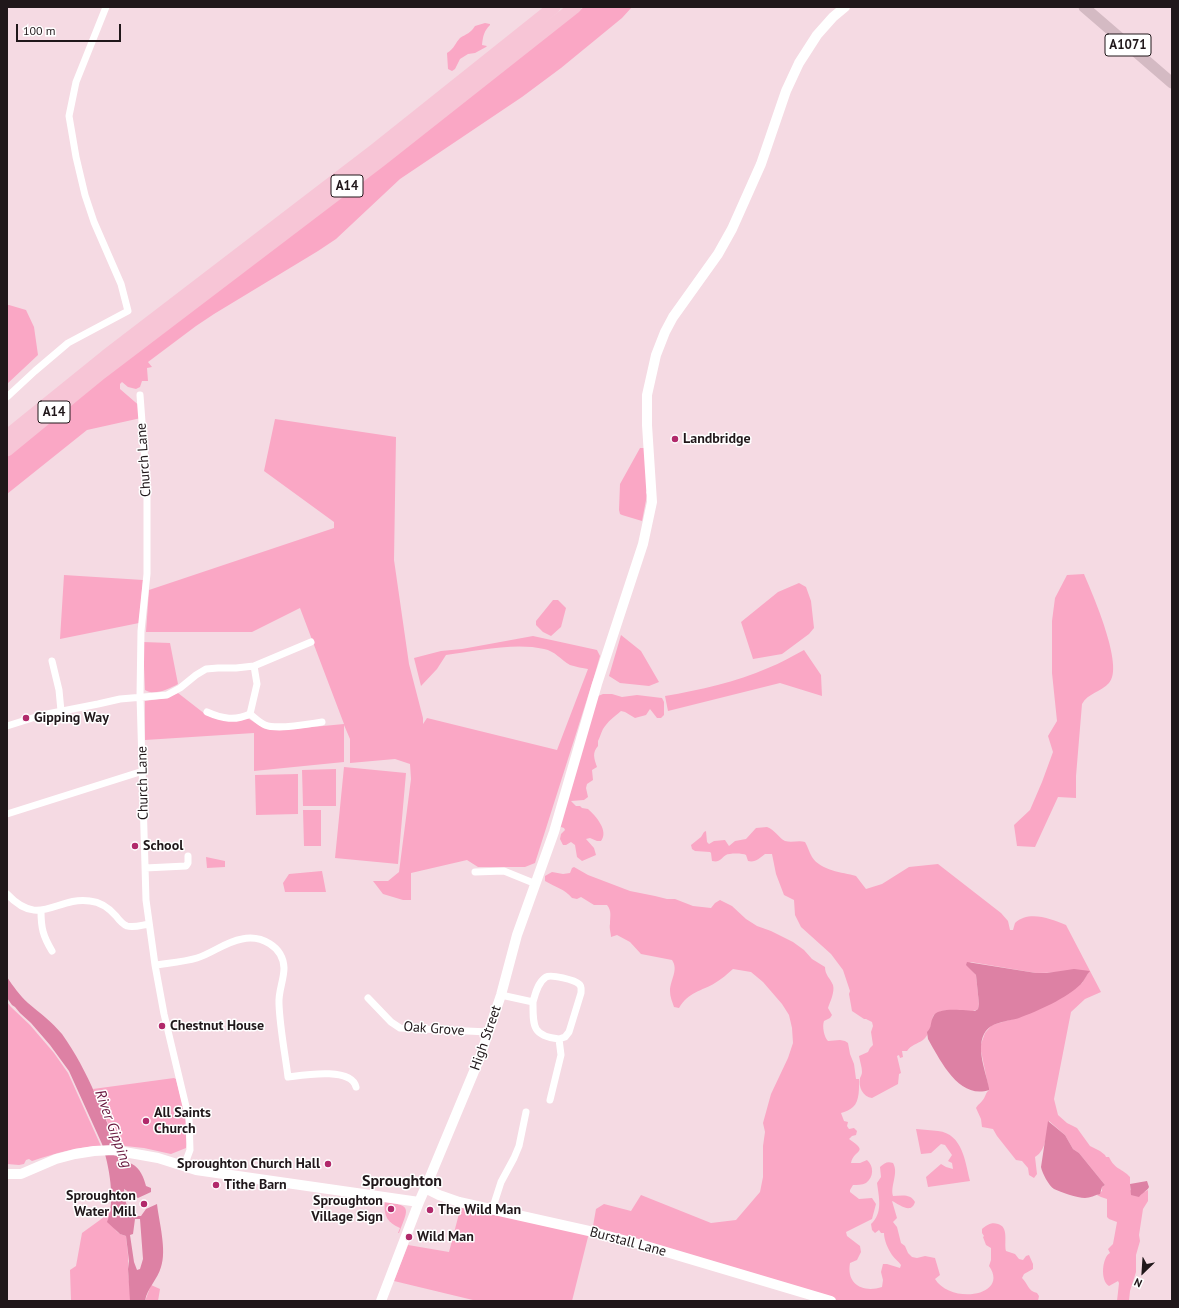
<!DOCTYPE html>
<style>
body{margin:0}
#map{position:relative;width:1179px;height:1308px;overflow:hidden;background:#f5dae3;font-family:"PT Sans",sans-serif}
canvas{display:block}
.frame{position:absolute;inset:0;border:8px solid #20171a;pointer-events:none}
.north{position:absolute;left:1123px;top:1252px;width:40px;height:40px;-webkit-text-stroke:3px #fff;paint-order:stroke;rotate:205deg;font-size:11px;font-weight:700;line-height:16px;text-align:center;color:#20171a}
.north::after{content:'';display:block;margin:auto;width:14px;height:18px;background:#20171a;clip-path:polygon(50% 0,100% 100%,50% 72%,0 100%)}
.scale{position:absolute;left:16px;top:24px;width:105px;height:18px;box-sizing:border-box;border:2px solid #20171a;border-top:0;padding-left:5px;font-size:12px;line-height:14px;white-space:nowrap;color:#20171a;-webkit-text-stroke:3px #fff;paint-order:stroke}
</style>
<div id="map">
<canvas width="1179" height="1308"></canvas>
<div class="frame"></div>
<div class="north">N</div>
<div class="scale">100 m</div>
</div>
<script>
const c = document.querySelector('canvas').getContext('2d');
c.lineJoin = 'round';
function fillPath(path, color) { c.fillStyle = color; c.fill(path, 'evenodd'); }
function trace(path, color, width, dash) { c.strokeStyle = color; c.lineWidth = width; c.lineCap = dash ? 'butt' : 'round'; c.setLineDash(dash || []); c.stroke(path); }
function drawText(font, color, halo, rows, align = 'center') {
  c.font = font + ' "PT Sans",sans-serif'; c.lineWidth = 3; c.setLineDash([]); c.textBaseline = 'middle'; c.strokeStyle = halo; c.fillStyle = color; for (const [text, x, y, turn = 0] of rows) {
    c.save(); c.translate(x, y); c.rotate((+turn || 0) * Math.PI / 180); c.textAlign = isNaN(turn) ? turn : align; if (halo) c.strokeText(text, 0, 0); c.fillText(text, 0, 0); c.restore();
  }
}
fillPath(new Path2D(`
 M584 7H632L622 18 561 68 522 97 400 179 336 239 318 251 214 314 196 326 148 362 152 367 147 368 148 381H142L140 387 136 389 128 387 122 382 120 384V389L142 408 141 418 87 430 7 494V455L74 400Z
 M485 23 490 24V25C484 31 483 36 482 45L487 46 486 47 475 53 468 54 460 59 455 69 452 71 448 69 447 53C455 48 455 43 460 38 466 34 471 33 475 26Z
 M7 305H9L26 310 34 327 38 355 7 384Z
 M275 419 396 437 394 560 409 664 423 718V724L427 718 557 750 588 669C583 668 576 667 570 665 561 660 555 651 544 649 516 642 475 651 446 655L437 669 421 686 414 658 441 651 462 649 533 636 597 650 600 656 594 677 535 863 525 867H478L467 860 411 873V900H403L383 894 373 881H388L399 872 411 779 410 764 395 759 350 763V739L344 725V762L254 771V733L145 740V701L166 698 178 693 205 714 249 719 264 728 270 730H281L344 724 300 608 252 632H146L149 590 334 528V522L264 471Z
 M640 448H646L648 490 646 492 647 495 642 521 622 515 620 514 619 510 620 484Z
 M1084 574C1092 593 1125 667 1109 683 1101 692 1088 693 1082 704L1076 776V798L1058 797 1035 847 1017 846 1014 825 1030 810 1042 782 1053 752 1048 736 1057 721 1052 673V621L1055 598 1067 575Z
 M64 575 143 580 139 623 60 639Z
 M799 583 806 587 811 601 814 628 809 634 782 654 753 659 741 622 778 592Z
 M553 600H558L566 608 561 627 551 636 543 632 536 625V621Z
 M621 635 641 651 659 682 649 686 620 683 609 676Z
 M143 642 170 643 178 684C169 689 154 696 145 690Z
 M804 650 821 675 822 696 780 683 668 711 665 696C700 690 736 682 768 668 781 663 792 656 804 650Z
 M603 694H612L622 697 637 695 662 698 664 702V715L661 718H657L650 709 646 715 635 718 625 712 621 711C614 717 608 721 603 729 601 733 600 737 598 741V746C592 753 594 758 597 767L592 770 593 780 587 784 586 788 588 797 584 800 571 801 576 806H580L582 808 588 809C596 816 609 831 601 841H597L590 838 586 839 594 848 596 855 582 861 577 857 575 845 571 842 566 845H563L560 839 561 834 565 830 564 828 561 827 558 830 598 696Z
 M344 767 406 773 398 864 335 858Z
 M336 769V806H303L302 770Z
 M298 774V814L256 815 255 775Z
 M303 810H321V846H304Z
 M767 827C775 830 779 838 785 841 792 843 799 840 805 842 808 847 809 852 812 857 821 871 842 872 856 876L866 889 882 884 909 867 938 864 1001 913 1008 921 1010 930H1013L1015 923C1029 910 1051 919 1066 925L1101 992 1085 999 1071 1012 1054 1099 1058 1115 1067 1123 1077 1128 1090 1146 1100 1151 1105 1155 1106 1157H1109C1115 1170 1122 1168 1130 1177V1190L1142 1193 1148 1190V1201L1143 1209 1139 1235 1140 1241 1136 1255V1272L1130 1291 1129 1301H1117L1119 1283 1118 1281 1109 1286C1100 1281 1102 1257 1110 1253L1108 1249 1113 1244 1117 1222 1109 1219 1107 1217V1199L1101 1197 1097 1195 1102 1191V1187L1105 1185 1079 1153 1073 1149 1065 1135 1049 1121C1046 1133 1047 1150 1035 1157L1037 1174 1034 1178 1029 1175 1028 1168 1022 1161 1016 1160 997 1136 993 1129 982 1127 981 1119 976 1108C978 1104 980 1104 982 1101 986 1097 985 1093 989 1090L981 1051V1044L985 1033 992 1025 1020 1017 1082 983 1086 976 1089 972 1036 973 971 962 967 965 976 975 979 1004 978 1009C967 1016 948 1004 933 1016 932 1023 929 1036 923 1040 917 1044 911 1045 907 1051H902L903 1057 900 1058 899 1055 897 1056 901 1073 899 1074 898 1084 872 1098C863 1097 858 1087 860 1078 861 1076 862 1074 862 1072 862 1067 860 1062 859 1056L868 1052 870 1048 873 1045 871 1032 873 1026 872 1022 866 1019H864L852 1011 849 994 850 991 843 970 831 954 801 927 795 915 794 900 784 895 776 874 772 854H765C760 858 755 863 748 861L746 855C743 853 729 853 726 855 721 858 720 863 712 861L711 853 710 852 695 851 692 849 691 845 701 837 704 832 706 831 707 842 709 844 714 841 725 840 729 846 735 841 746 839 756 828Z
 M206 857 225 861V867L207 868Z
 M574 867 588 875 630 891 655 896 667 899H675L693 906 711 908 715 903 720 900 732 906 746 919 757 926 771 931 793 942 804 950 812 959 825 967C825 975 830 978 833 985 835 992 830 1002 828 1008L832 1015 830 1018 824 1021C822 1026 824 1037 828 1041L840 1040 845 1041 848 1043 850 1054 854 1064 856 1079H859C859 1087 860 1101 853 1107 850 1110 845 1112 841 1113L844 1121 848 1122 847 1126 849 1129 854 1128 857 1131 856 1135 852 1136 849 1139C870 1153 854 1149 851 1163H860L867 1160C874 1166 874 1177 866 1183 862 1185 857 1185 853 1185L850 1190V1192L859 1199 872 1198 876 1204 872 1219 846 1232 847 1236 860 1246 861 1252 857 1260 850 1263C846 1285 864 1293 882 1287L883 1280 881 1272 883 1264H887L900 1268 901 1265C898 1261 895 1259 892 1255 888 1249 884 1240 884 1233H881L879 1230 875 1233 872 1230 871 1224C883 1213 879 1198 877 1183L881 1177 880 1167C885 1163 887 1161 893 1163 899 1173 890 1186 893 1196 901 1196 910 1193 915 1202 911 1215 899 1204 892 1201L897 1218 893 1222 897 1227 901 1243 905 1246 908 1253 912 1257 917 1258 925 1256 935 1258 940 1275 935 1279C951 1305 1010 1296 989 1266L991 1260V1248L986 1245 983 1237 984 1236 982 1233V1229C987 1225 991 1222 998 1224 1009 1227 1004 1242 1006 1251L1015 1254 1019 1259 1023 1260 1026 1256 1029 1255 1033 1264V1269L1024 1274 1022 1278C1028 1284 1028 1291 1037 1293L1039 1296 1038 1301H831L646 1246 593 1226 596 1209 604 1204 631 1211 641 1195 711 1223 736 1220 760 1192 763 1177V1146L765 1132 763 1123 771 1094 788 1058 793 1043 792 1028 789 1015 782 1004 763 982 751 972 733 969C727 974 722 979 715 983 702 991 688 992 679 1008L674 1007C672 1001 670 997 670 991 670 980 679 970 672 960L641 954 630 942 617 935 611 937C611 933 609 928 610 924 610 916 612 911 607 905H594L581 897 577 899 572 898C565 889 555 887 545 881V876L552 872 563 874 570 873 572 868Z
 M322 871 326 892H285L283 883 289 874Z
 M7 1002 11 1007 30 1025 54 1053 68 1073 101 1146C75 1147 57 1153 32 1161L29 1159 26 1160 24 1164 19 1165 7 1164Z
 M174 1078 176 1079C180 1096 192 1133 186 1148L171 1154 144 1148 116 1145 104 1113 93 1089Z
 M916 1129C924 1130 931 1130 938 1131 963 1134 965 1162 970 1181L928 1187 926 1177 941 1164 946 1167 953 1169 952 1163 948 1161 952 1155 945 1145 941 1144 931 1153 921 1154Z
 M381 1201C411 1206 410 1205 399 1233H398L400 1228C388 1223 383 1216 385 1202Z
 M461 1206 589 1233 572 1301H477L394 1281 408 1245 449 1252Z
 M111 1212C112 1224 113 1233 126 1236 127 1247 129 1257 128 1268 128 1279 131 1290 130 1301H71L70 1270 76 1266 82 1233Z
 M151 1285 160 1289 158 1301H145Z`), '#faa7c5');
fillPath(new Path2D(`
 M967 962 1036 973H1047L1074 969 1090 971C1086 975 1085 980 1081 984 1067 998 1038 1011 1019 1018 1007 1022 991 1021 984 1034 976 1049 986 1072 989 1088V1090C959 1100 940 1060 928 1039L927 1032C932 1027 930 1023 933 1017 937 1006 966 1011 975 1011L978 1009 979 1004 976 975 966 965Z
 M7 977C13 986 20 996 28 1003 40 1013 52 1022 62 1034 89 1072 104 1115 121 1158 124 1162 128 1162 132 1164 140 1168 144 1178 146 1186L151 1188V1192L138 1198 124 1189C125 1201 126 1207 134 1216H141L146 1209 157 1204C159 1222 167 1250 161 1267 158 1279 147 1288 145 1301H130L128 1269 129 1261 126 1236 120 1234 107 1222C116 1201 109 1165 102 1144L69 1071 50 1045 31 1023 20 1013 15 1007 12 1005 7 998ZM135 1219H140L143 1259 140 1269 137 1270 134 1262 130 1235 133 1234Z
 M1048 1121 1065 1135 1073 1149 1079 1153 1105 1185 1102 1187 1100 1194C1095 1195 1090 1198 1085 1198 1077 1198 1061 1192 1054 1189 1049 1186 1042 1173 1041 1167Z
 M1147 1181 1149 1187C1147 1191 1142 1193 1139 1197L1131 1195 1130 1184Z`), '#dd81a4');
trace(new Path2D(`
 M140 395 147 489V574L141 631 140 696 146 900 155 965 164 1014 189 1119 190 1150 184 1166
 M7 397 35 371 68 343 128 311 121 284 94 222 85 195 76 157 69 116 76 82 106 7
 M52 661 59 690 61 711
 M207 712C223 719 235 721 250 714L257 684 254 666
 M250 714C255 718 260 723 265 725 278 730 308 724 322 722
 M7 726 42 715 98 704 120 699 167 695 180 688 196 675 206 669 218 668H236L254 666 311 642
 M7 814 143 771
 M145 868 186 866 188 863V856
 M475 872 504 871 536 884
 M7 894C40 929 56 896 90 901 101 902 109 908 116 916 119 920 122 924 127 926 134 928 142 925 149 924
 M41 911C41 928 43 936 52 951
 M155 965C168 963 184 962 197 958 213 953 225 942 242 939 261 935 283 946 284 968 284 980 278 992 279 1004 280 1029 285 1053 288 1077 304 1075 351 1067 356 1087
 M501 995 533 1002C533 1026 532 1036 559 1039L561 1055 550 1100
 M368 998 391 1022 400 1028 489 1032
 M533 1002C535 994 538 982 546 977 551 974 575 980 579 984 582 986 581 990 581 993L569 1032 565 1037 559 1039
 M492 1210 501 1182 514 1158 519 1146 526 1112`), '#fff', 7);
trace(new Path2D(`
 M7 1174H21L56 1159 75 1154 94 1151 113 1150 158 1158 196 1170 419 1202
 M425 1188 439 1195 459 1202 589 1231 646 1246 831 1301
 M381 1301 419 1202 430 1177 480 1057 501 995 517 935 554 832 597 684 643 544 652 502 647 425V395L656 355 665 332 673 317 718 254 732 229 761 164 786 91 799 63 817 35 833 17 845 7`), '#fff', 10);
trace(new Path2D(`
 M1084 7 1172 83`), '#d4bac3', 11);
trace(new Path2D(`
 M7 436 106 356 375 150 554 7
 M7 450 101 373 381 160 575 7`), '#f7c5d6', 13);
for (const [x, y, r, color] of [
 [675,439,4,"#b1296b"],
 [26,718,4,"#b1296b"],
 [135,846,4,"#b1296b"],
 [162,1026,4,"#b1296b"],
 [146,1121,4,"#b1296b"],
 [328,1164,4,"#b1296b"],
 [216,1185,4,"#b1296b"],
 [144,1204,4,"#b1296b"],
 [391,1209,4,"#b1296b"],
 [430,1210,4,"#b1296b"],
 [409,1237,4,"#b1296b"]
]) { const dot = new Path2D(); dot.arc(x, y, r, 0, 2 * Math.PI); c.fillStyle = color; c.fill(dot); trace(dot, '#fff', 1.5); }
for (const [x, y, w] of [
 [1128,45,46],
 [347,186,32],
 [54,412,32]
]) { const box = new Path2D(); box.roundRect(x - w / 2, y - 11, w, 22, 3); c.fillStyle = '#fff'; c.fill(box); trace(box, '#20171a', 1); }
drawText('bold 13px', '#20171a', null, [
 ["A1071",1128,45],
 ["A14",347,186],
 ["A14",54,412]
]);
drawText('bold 14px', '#20171a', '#fff', [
 ["Landbridge",683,439],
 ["Gipping Way",34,718],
 ["School",143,846],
 ["Chestnut House",170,1026],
 ["All Saints",154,1113],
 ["Church",154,1129],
 ["Sproughton Church Hall",320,1164,"right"],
 ["Tithe Barn",224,1185],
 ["Sproughton",136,1196,"right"],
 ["Water Mill",136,1212,"right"],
 ["Sproughton",383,1201,"right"],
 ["Village Sign",383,1217,"right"],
 ["The Wild Man",438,1210],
 ["Wild Man",417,1237]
], 'left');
drawText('14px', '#20171a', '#fff', [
 ["Church Lane",144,460,-94],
 ["Church Lane",143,783,-91],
 ["Oak Grove",434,1029,4],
 ["High Street",486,1038,-71],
 ["Burstall Lane",628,1242,15]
]);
drawText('italic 15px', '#68163d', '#fff', [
 ["River Gipping",113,1129,70]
]);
drawText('bold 16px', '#20171a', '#fff', [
 ["Sproughton",402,1181]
]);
</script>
